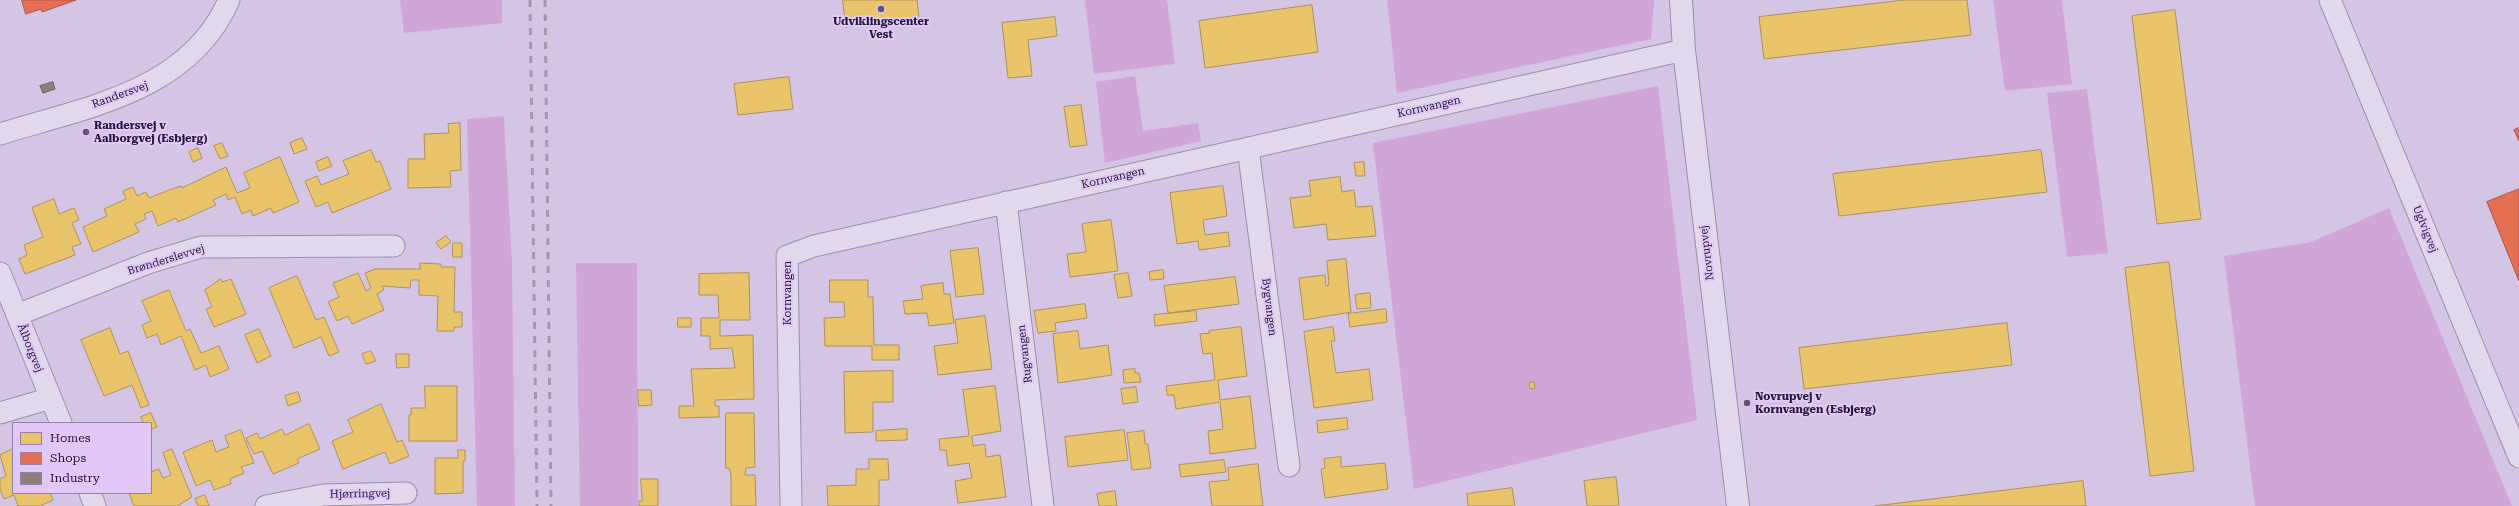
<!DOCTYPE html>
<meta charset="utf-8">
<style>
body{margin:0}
#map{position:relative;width:2519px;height:506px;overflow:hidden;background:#d5c5e4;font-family:"Roboto Serif",serif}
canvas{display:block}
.legend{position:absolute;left:12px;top:422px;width:140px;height:72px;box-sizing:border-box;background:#e1c8f8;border:1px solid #9482aa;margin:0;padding:5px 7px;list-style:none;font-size:12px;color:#211935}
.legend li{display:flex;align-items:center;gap:8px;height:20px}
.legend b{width:20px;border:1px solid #9482aa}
</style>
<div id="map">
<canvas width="2519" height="506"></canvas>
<ul class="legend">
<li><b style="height:11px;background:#e9c46a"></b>Homes</li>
<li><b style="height:11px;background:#e76f51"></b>Shops</li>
<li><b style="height:11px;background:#8a817c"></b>Industry</li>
</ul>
</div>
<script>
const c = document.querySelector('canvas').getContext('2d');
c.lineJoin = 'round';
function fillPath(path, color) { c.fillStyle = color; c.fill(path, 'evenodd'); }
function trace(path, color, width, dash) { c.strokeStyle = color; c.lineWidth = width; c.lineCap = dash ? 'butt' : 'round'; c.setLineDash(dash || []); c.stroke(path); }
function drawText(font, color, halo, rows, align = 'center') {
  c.font = font + ' "Roboto Serif",serif'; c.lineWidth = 4; c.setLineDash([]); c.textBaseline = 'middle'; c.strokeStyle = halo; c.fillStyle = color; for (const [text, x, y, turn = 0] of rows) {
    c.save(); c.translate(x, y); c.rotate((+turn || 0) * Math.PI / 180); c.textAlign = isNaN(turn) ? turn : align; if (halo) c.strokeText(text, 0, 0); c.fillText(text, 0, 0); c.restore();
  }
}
fillPath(new Path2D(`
 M400 0H502V23L404 33Z
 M1085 0H1167L1175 64 1094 74Z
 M1387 0H1654L1651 39 1397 93Z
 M1993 0H2062L2072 84 2005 91Z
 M1135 76 1143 131 1198 123 1201 141 1105 163 1096 82Z
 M1658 86 1697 420 1414 489 1373 143Z
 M2087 89 2108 253 2067 257 2047 93Z
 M504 116 512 263 515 506H477L467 119Z
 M2389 208 2512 506H2255L2224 256 2311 242Z
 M576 263H637L638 506H580Z`), '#d0a6d8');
const homes = new Path2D(`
 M843 0H917L919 18 846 27Z
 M1905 0H1967L1971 35 1764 59 1759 17Z
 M1312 5 1318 52 1205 68 1199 21Z
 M2175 10 2201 219 2157 224 2132 16Z
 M1055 17 1057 36 1028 40 1032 76 1008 78 1002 23Z
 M789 77 793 109 738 115 734 84Z
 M1081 105 1087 145 1070 147 1064 107Z
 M460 123 461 170 450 171 451 187 408 188V159H425L424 134 449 133 448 124Z
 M302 138 307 149 294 154 290 143Z
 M222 143 228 156 220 159 214 146Z
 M198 148 202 158 193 162 189 152Z
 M371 150 376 162 380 161 391 189 332 213 328 202 316 207 305 181 317 176 321 185 349 174 343 161Z
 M2041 150 2047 192 1839 216 1833 174Z
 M280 157 299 202 273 213 271 208 253 216 251 210 242 214 235 197 228 200 226 194 213 200 216 205 178 222 176 218 158 226 152 211 144 214 146 219 135 224 139 232 93 252 83 227 107 216 104 209 126 199 123 191 133 187 137 196 146 192 149 198 169 190 181 186 182 188 226 167 237 193 250 188 244 173Z
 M328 157 332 166 319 171 316 162Z
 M1364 162 1365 176H1356L1354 163Z
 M1340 177 1342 192 1354 190 1356 207 1372 206 1376 236 1328 240 1326 224 1294 228 1290 198 1311 196 1309 181Z
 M1223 186 1227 216 1203 220 1205 235 1228 232 1230 246 1199 250 1198 241 1177 244 1170 193Z
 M54 199 59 214 74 208 79 220 72 223 81 244 72 247 75 255 25 274 19 259 27 255 24 245 43 237 32 208Z
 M1111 220 1118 271 1070 277 1067 254 1086 252 1082 224Z
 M446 236 451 242 441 249 436 243Z
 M453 243H462V257H453Z
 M978 248 984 294 956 297 950 251Z
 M1346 259 1351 312 1304 320 1299 278 1325 275 1326 286 1329 285 1327 261Z
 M2169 262 2194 471 2150 476 2125 268Z
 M420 263 441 264V267H455L454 312H462V327H454V331H437L438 296 419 295V280H411L410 288 382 286 384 290 377 294 384 310 352 324 348 316 337 321 328 302 339 297 333 283 358 273 366 291 371 288 365 273 375 269H420Z
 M1163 270 1164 279 1150 280 1149 272Z
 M749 273 750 320H720V336L753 335 754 399 715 400V406H719V417L679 418V406H694L691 369 735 368 732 348 710 349V336H701V318H719L718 295H699V274Z
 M1128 273 1132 296 1118 298 1114 275Z
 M297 276 316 320 324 317 339 352 329 356 321 337 294 348 269 288Z
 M1235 277 1239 304 1168 313 1164 286Z
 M221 279 222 282 231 279 246 314 214 327 206 309 212 307 205 290Z
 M830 280H868V297H873L874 345H899V360H872V346H825L824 318 845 317 844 302H830Z
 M943 283 944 294H950L954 323 929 326 927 313 905 314 903 301 923 299 921 286Z
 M169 290 186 331 190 329 201 353 219 346 229 369 210 377 206 365 195 370 181 336 161 345 157 334 147 338 142 325 151 321 142 301Z
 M1370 293 1371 308 1357 309 1355 295Z
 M1085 304 1087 318 1055 323 1056 331 1038 333 1034 311Z
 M1386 309 1387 322 1350 327 1348 314Z
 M1196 311 1197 321 1155 326 1154 315Z
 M985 316 992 369 938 375 934 346 958 343 955 320Z
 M678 318H691V327H678Z
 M2007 323 2012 365 1804 389 1799 348Z
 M1241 327 1247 376 1218 380 1220 400 1250 396 1256 448 1210 454 1208 431 1223 429 1220 402 1176 409 1174 395H1167L1166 386 1215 380 1212 353 1203 354 1200 334 1210 333 1209 331Z
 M1333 327 1335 341H1331L1336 373 1369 369 1373 400 1314 408 1304 332Z
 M110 328 120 354 128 351 149 405 141 408 132 385 104 396 81 340Z
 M259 329 271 356 257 363 245 335Z
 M1078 331 1080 349 1108 345 1112 375 1058 383 1053 334Z
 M371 351 376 361 366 364 362 354Z
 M396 354H409V367L397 368Z
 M1135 369V373H1139L1141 382 1124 383 1123 370Z
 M893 371V402H873V432L845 433 844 372Z
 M1530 382H1534L1535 388 1531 389 1529 386Z
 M425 386H457V441H409V415H411V408H425Z
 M995 386 1001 431 972 436 973 446 985 444 986 457 1000 455 1006 497 958 503 955 481 972 478 969 463 948 466 946 450H940L939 439 969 436 963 390Z
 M1136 387 1138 402 1123 404 1121 389Z
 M638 390H651L652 405 639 406Z
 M298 392 301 401 288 406 285 396Z
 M381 404 397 442 402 440 409 456 390 464 385 452 343 469 332 441 353 432 348 420Z
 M151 413 157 427 151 429V423H143L141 417Z
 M726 413H754L755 467 746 468 745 475H755L756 506H731V475L729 468H726Z
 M1347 418 1348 429 1318 433 1317 421Z
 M309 424 320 449 297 459 299 463 273 474 262 451 254 454 246 438 257 433 260 439 282 429 285 435Z
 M907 429V440L876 441V431Z
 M241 430 254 463 241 467 244 473 230 479 231 484 214 490 210 480 196 486 183 452 212 440 216 452 229 447 225 436Z
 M1124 430 1128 460 1068 467 1065 437Z
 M1144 431 1145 444H1148L1151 468 1132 470 1127 433Z
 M13 449V493H50L53 500 40 506H18L14 495 4 499 0 489V479L6 476 0 455Z
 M172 449 192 497 177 506H134L129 493H151V472L159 469 163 478 171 475 163 453Z
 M458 450H465V461H463V493L435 494V458H458Z
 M1341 457V467L1385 463 1388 489 1325 498 1321 469 1325 468 1324 459Z
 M869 459H888L889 480H879V506H828L827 486 856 485V469H869Z
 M1224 460 1226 472 1181 477 1179 465Z
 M1258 464 1263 506H1212L1209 482 1229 480 1228 468Z
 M1616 477 1619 506H1587L1584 481Z
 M641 479H658V506H639V501H642Z
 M2083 481 2086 506H1875Z
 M1512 488 1515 506H1468L1467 494Z
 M1115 491 1117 506H1099L1097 494Z
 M205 495 209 506H198L195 499Z`);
fillPath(homes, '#e9c46a');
trace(homes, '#ad915a', 1);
const shops = new Path2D(`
 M22 0H76L42 12 41 9 26 14Z
 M2519 128V141L2514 130Z
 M2519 189V281L2487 202Z`);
fillPath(shops, '#e76f51');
trace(shops, '#ac5549', 1);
const industry = new Path2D(`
 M53 82 55 89 43 93 40 86Z`);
fillPath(industry, '#8a817c');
trace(industry, '#6a6267', 1);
const minor = new Path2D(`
 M2330 0 2519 457
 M0 134C86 107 189 92 229 0
 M1248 148 1289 466
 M1006 202 1043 506
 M0 273 61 423
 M17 315 148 263 201 247 394 246
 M0 413 51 398
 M90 493 95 506
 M266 506 323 495 406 493
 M791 506 787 256 814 246 1684 50`);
const tertiary = new Path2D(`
 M1681 0 1684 50 1738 506`);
trace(minor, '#9a90a8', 23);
trace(tertiary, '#9a90a8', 24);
trace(minor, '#e2d8eb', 21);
trace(tertiary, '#e2d8eb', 22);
trace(new Path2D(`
 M530 0 537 506
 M545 0 551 506`), '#a099a9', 3, [7, 7]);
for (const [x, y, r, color] of [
 [881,9,4,"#605572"],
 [86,132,4,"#605572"],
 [1747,403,4,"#605572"]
]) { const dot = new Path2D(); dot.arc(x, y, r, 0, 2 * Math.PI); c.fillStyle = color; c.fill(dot); trace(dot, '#e1c8f8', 1.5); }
drawText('bold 11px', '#211935', '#e1c8f8', [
 ["Udviklingscenter",881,22,"center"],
 ["Vest",881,35,"center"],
 ["Randersvej v",94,126],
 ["Aalborgvej (Esbjerg)",94,139],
 ["Novrupvej v",1755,397],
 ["Kornvangen (Esbjerg)",1755,410]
], 'left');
drawText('11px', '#211935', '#e1c8f8', [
 ["Randersvej",120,95,-20],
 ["Kornvangen",1429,107,-13],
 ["Kornvangen",1113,178,-13],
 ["Uglvigvej",2425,229,68],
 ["Novrupvej",1707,253,-97],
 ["Brønderslevvej",166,260,-17],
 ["Kornvangen",788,293,-90],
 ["Bygvangen",1269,307,83],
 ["Ålborgvej",30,348,68],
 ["Rugvangen",1025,354,-97],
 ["Hjørringvej",360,494,-1]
]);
</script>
